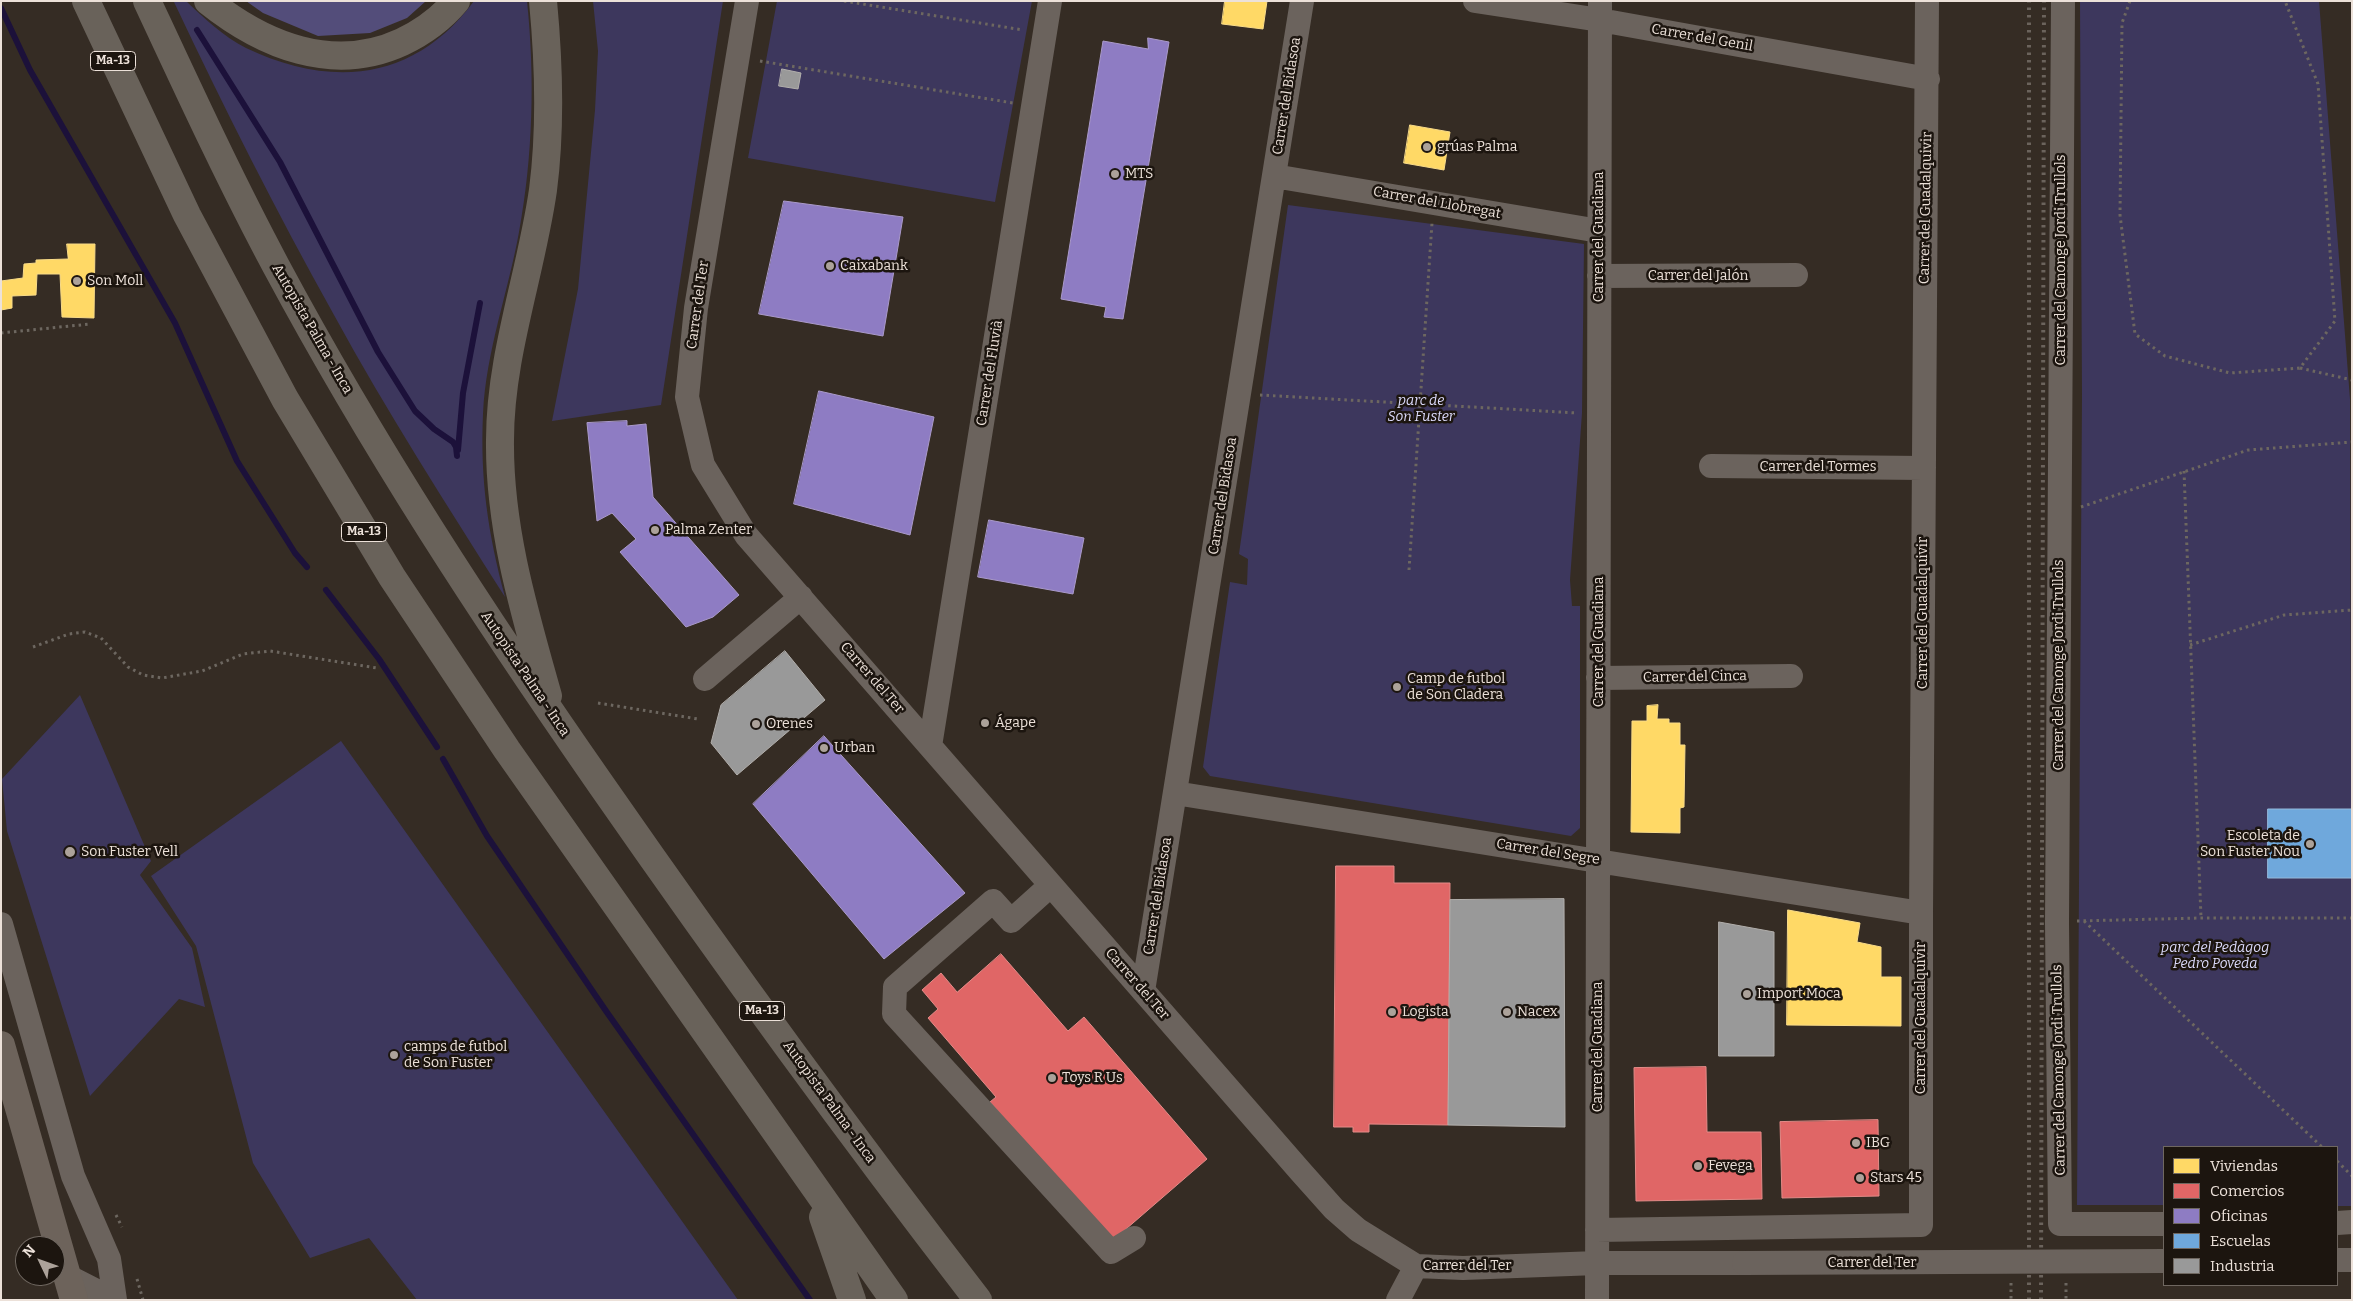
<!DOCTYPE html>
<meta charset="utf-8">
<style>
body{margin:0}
#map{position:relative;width:2353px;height:1301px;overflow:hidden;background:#352c24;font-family:Bitter,serif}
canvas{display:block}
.frame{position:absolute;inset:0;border:2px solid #ece1d9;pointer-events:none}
.legend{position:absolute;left:2163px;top:1146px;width:175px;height:140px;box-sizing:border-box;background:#1c150f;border:1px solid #6f6760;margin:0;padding:6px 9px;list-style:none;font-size:15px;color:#ece1d9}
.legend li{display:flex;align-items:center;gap:10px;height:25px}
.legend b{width:25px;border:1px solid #6f6760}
.north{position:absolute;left:15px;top:1236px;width:50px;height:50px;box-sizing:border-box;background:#1c150f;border:1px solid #6f6760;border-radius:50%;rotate:312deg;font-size:14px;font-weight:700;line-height:20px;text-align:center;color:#ece1d9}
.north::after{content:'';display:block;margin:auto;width:18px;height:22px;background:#aca29a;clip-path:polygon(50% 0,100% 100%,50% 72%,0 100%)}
</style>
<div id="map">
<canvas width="2353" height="1301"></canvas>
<div class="frame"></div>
<ul class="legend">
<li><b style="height:14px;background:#ffd966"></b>Viviendas</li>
<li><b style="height:14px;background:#e06666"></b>Comercios</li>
<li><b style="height:14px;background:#8e7cc3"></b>Oficinas</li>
<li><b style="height:14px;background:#6fa8dc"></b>Escuelas</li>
<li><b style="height:14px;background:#999"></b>Industria</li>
</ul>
<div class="north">N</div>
</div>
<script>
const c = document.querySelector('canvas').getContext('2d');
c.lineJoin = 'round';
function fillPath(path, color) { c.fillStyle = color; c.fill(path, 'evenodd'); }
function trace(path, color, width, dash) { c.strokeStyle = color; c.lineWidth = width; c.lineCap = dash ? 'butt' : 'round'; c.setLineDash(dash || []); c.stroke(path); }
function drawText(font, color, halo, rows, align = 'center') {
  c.font = font + ' Bitter,serif'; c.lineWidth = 5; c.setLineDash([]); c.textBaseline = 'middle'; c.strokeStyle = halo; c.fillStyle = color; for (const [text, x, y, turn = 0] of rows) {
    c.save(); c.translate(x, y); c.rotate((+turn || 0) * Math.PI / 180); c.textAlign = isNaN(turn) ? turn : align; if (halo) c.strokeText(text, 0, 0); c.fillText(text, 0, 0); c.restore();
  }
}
fillPath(new Path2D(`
 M186 1C204 18 224 37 246 48 332 89 415 81 474 1H527C535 77 533 156 519 232 508 293 486 351 483 414 480 480 488 533 505 597 446 504 387 412 334 315 277 213 224 108 174 2Z
 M593 1H723L661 405 552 421 578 289 595 110 598 51Z
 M777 1H1032L995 202 748 158Z
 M2080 1H2319L2350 399 2352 1206H2337V1147H2164V1205H2077L2082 395Z
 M1288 205 1584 244 1582 413 1570 580 1572 606H1580V828L1571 836 1210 776 1203 767 1230 582 1247 585 1248 559 1239 554Z
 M80 695 151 861 140 875 192 948 205 1007 179 999 90 1096 7 831 2 779Z
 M341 741 738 1300H417L369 1238 310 1258 253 1163 196 946 151 876Z`), '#3d375d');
fillPath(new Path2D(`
 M246 1H426L407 18 370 33 318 36 263 13Z`), '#534d7a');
const homes = new Path2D(`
 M1225 1H1267L1263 29 1222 24Z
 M1410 125 1450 132 1444 170 1404 163Z
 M67 244H95L94 318 62 317 60 274H37L36 295 12 296V308L1 310V281L23 278 24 264 36 263V260L68 259Z
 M1658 705 1657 719H1669V723H1680V745H1685L1684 807 1680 808V833L1631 832 1632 721H1647V706Z
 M1788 910 1860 923 1857 942 1881 947V977H1901V1026L1787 1025Z`);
fillPath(homes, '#ffd966');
trace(homes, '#f9db88', 1);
const shops = new Path2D(`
 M1336 866H1394V883H1450L1448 1125 1369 1124V1132H1353V1127H1334Z
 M1001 954 1068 1031 1084 1017 1207 1159 1111 1242 990 1102 996 1097 928 1018 938 1009 922 990 941 973 957 992Z
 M1706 1067 1707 1132H1761L1762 1199 1636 1201 1634 1068Z
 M1878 1120 1879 1196 1782 1198 1780 1122Z`);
fillPath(shops, '#e06666');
trace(shops, '#e48b88', 1);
const offices = new Path2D(`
 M1148 38 1169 42 1123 319 1104 317 1106 307 1061 299 1103 41 1148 49Z
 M784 201 903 217 883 336 759 314Z
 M819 391 934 417 910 535 794 504Z
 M627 421V426L646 424 653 497 739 595 713 617 686 627 620 552 636 539 612 513 597 521 587 423Z
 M989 520 1084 538 1073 594 978 577Z
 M824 736 965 893 884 959 753 804Z`);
fillPath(offices, '#8e7cc3');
trace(offices, '#aa9aca', 1);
const schools = new Path2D(`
 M2268 809H2352V878H2268Z`);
fillPath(schools, '#6fa8dc');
trace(schools, '#94b9db', 1);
const industry = new Path2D(`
 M782 69 801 73 798 89 779 86Z
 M785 651 825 700 737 775 711 743 721 705Z
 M1564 899 1565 1127 1448 1125 1450 900Z
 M1719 922 1774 932V1056H1719Z`);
fillPath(industry, '#999');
trace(industry, '#b2afac', 1);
trace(new Path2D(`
 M1 8 30 70 175 323 237 461 295 553 307 567
 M197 30 280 162 378 352 415 411 434 429 453 442 456 447 457 456
 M458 450 463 393 480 303
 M326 590 379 659 437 747
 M443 759 487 836 606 1011 810 1300`), '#1c113a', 6);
trace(new Path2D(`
 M844 1 1023 30
 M2130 1 2122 23 2120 215 2135 334 2165 356 2230 373 2300 368 2335 321 2318 84 2285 1
 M760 61 1013 103
 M1 333 90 324
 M2300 368 2352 380
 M1260 395 1578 413
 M2184 471 2201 918
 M2081 507 2248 450 2352 442
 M1409 570 1432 223
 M2190 645 2284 615 2352 610
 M33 647 69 634 85 632 101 638 128 667 143 675 162 678 202 671 243 654 270 651 377 668
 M598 703 698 719
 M2077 921 2201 918H2352
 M2084 921 2322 1147
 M2337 1161 2352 1176
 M116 1215 122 1227
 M137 1279 143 1300
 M2011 1283V1300
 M2066 1283V1300`), '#6d6760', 3, [2.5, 4]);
trace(new Path2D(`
 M747 1 696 308 687 397 703 465 746 535 1301 1172 1334 1209 1358 1230 1416 1266 1463 1268 1597 1263H1744
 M1475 1 1600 20 1928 79
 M2063 1 2057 922 2060 1224H2164
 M1274 176 1599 231
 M1599 276 1796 275
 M1711 466 1924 468
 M1598 678 1791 676
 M705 679 801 597
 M930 746 1050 1
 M1175 793 1921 913
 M1051 885 1011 921 993 901 895 987 894 1014 1111 1252 1134 1238
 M1 924 73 1176 109 1259 115 1300
 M1143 991 1302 1
 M2337 1223 2352 1222
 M1597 1230 1921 1225V913L1927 1
 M2337 1260H2352
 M67 1276 114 1300
 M1398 1300 1416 1266
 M1597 1300 1600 1`), '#6b635d', 24);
trace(new Path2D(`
 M1 1045 74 1300`), '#6d635b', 28);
trace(new Path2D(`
 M86 1 187 215 285 399 392 577 507 750 894 1300
 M147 1C189 91 230 180 276 266 373 447 485 618 602 786 723 960 848 1132 978 1300
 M208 1C263 45 333 74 402 42 423 32 441 19 456 1
 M543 1C549 64 551 128 543 190 531 274 500 355 500 440 499 528 524 611 548 696
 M823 1217 852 1300`), '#69625a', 28);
trace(new Path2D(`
 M2029 1300V1
 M2041 1300 2044 1`), '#6b635c', 4, [2.5, 5]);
trace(new Path2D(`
 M1744 1263 2164 1261`), '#6b635d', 24);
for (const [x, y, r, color] of [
 [1427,147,5,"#aca29a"],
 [1115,174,5,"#aca29a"],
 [830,266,5,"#aca29a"],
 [77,281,5,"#aca29a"],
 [655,530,5,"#aca29a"],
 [1397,687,5,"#aca29a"],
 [985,723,5,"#aca29a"],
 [756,724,5,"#aca29a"],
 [824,748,5,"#aca29a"],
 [2310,844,5,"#aca29a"],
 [70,852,6,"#aca29a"],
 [1747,994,5,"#aca29a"],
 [1392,1012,5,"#aca29a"],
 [1507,1012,5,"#aca29a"],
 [394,1055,5,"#aca29a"],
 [1052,1078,5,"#aca29a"],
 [1856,1143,5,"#aca29a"],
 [1698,1166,5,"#aca29a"],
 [1860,1178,5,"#aca29a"]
]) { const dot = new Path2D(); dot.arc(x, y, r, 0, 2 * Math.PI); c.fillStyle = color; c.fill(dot); trace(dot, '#1c150f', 2); }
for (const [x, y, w] of [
 [113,61,45],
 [364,532,45],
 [762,1011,45]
]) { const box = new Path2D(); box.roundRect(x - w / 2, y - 9.5, w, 19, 4); c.fillStyle = '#1c150f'; c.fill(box); trace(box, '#ece1d9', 1); }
drawText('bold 12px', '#ece1d9', null, [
 ["Ma-13",113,61],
 ["Ma-13",364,532],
 ["Ma-13",762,1011]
]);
drawText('14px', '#ece1d9', '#1c150f', [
 ["Carrer del Genil",1702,38,10],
 ["Carrer del Bidasoa",1287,96,-81],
 ["Carrer del Llobregat",1437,203,10],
 ["Carrer del Guadalquivir",1926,208,-89],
 ["Carrer del Guadiana",1599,237,-90],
 ["Carrer del Canonge Jordi Trullols",2061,260,-90],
 ["Carrer del Jalón",1698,276],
 ["Carrer del Ter",698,305,-82],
 ["Autopista Palma - Inca",312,329,60],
 ["Carrer del Fluvià",990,373,-81],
 ["Carrer del Tormes",1818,467],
 ["Carrer del Bidasoa",1223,496,-81],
 ["Carrer del Guadalquivir",1923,613,-90],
 ["Carrer del Guadiana",1599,642,-90],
 ["Carrer del Canonge Jordi Trullols",2059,665,-90],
 ["Autopista Palma - Inca",525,674,56],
 ["Carrer del Cinca",1695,677,-1],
 ["Carrer del Ter",872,678,49],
 ["Carrer del Segre",1548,852,9],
 ["Carrer del Bidasoa",1158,896,-81],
 ["Carrer del Ter",1137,984,49],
 ["Carrer del Guadalquivir",1921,1018,-90],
 ["Carrer del Guadiana",1598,1047,-90],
 ["Carrer del Canonge Jordi Trullols",2059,1070,-91],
 ["Autopista Palma - Inca",829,1102,54],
 ["Carrer del Ter",1872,1263],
 ["Carrer del Ter",1467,1266]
]);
drawText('14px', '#ece1d9', '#1c150f', [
 ["grúas Palma",1437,147],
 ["MTS",1125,174],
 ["Caixabank",840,266],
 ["Son Moll",87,281],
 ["Palma Zenter",665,530],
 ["Camp de futbol",1407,679],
 ["de Son Cladera",1407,695],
 ["Ágape",995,723],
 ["Orenes",766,724],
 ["Urban",834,748],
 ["Escoleta de",2300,836,"right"],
 ["Son Fuster Nou",2300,852,"right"],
 ["Son Fuster Vell",81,852],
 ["Import Moca",1757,994],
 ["Logista",1402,1012],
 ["Nacex",1517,1012],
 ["camps de futbol",404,1047],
 ["de Son Fuster",404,1063],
 ["Toys R Us",1062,1078],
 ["IBG",1866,1143],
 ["Fevega",1708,1166],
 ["Stars 45",1870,1178]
], 'left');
drawText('italic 14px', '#dbdafb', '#1c150f', [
 ["parc de",1421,401],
 ["Son Fuster",1421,417],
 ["parc del Pedàgog",2215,948],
 ["Pedro Poveda",2215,964]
]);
</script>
